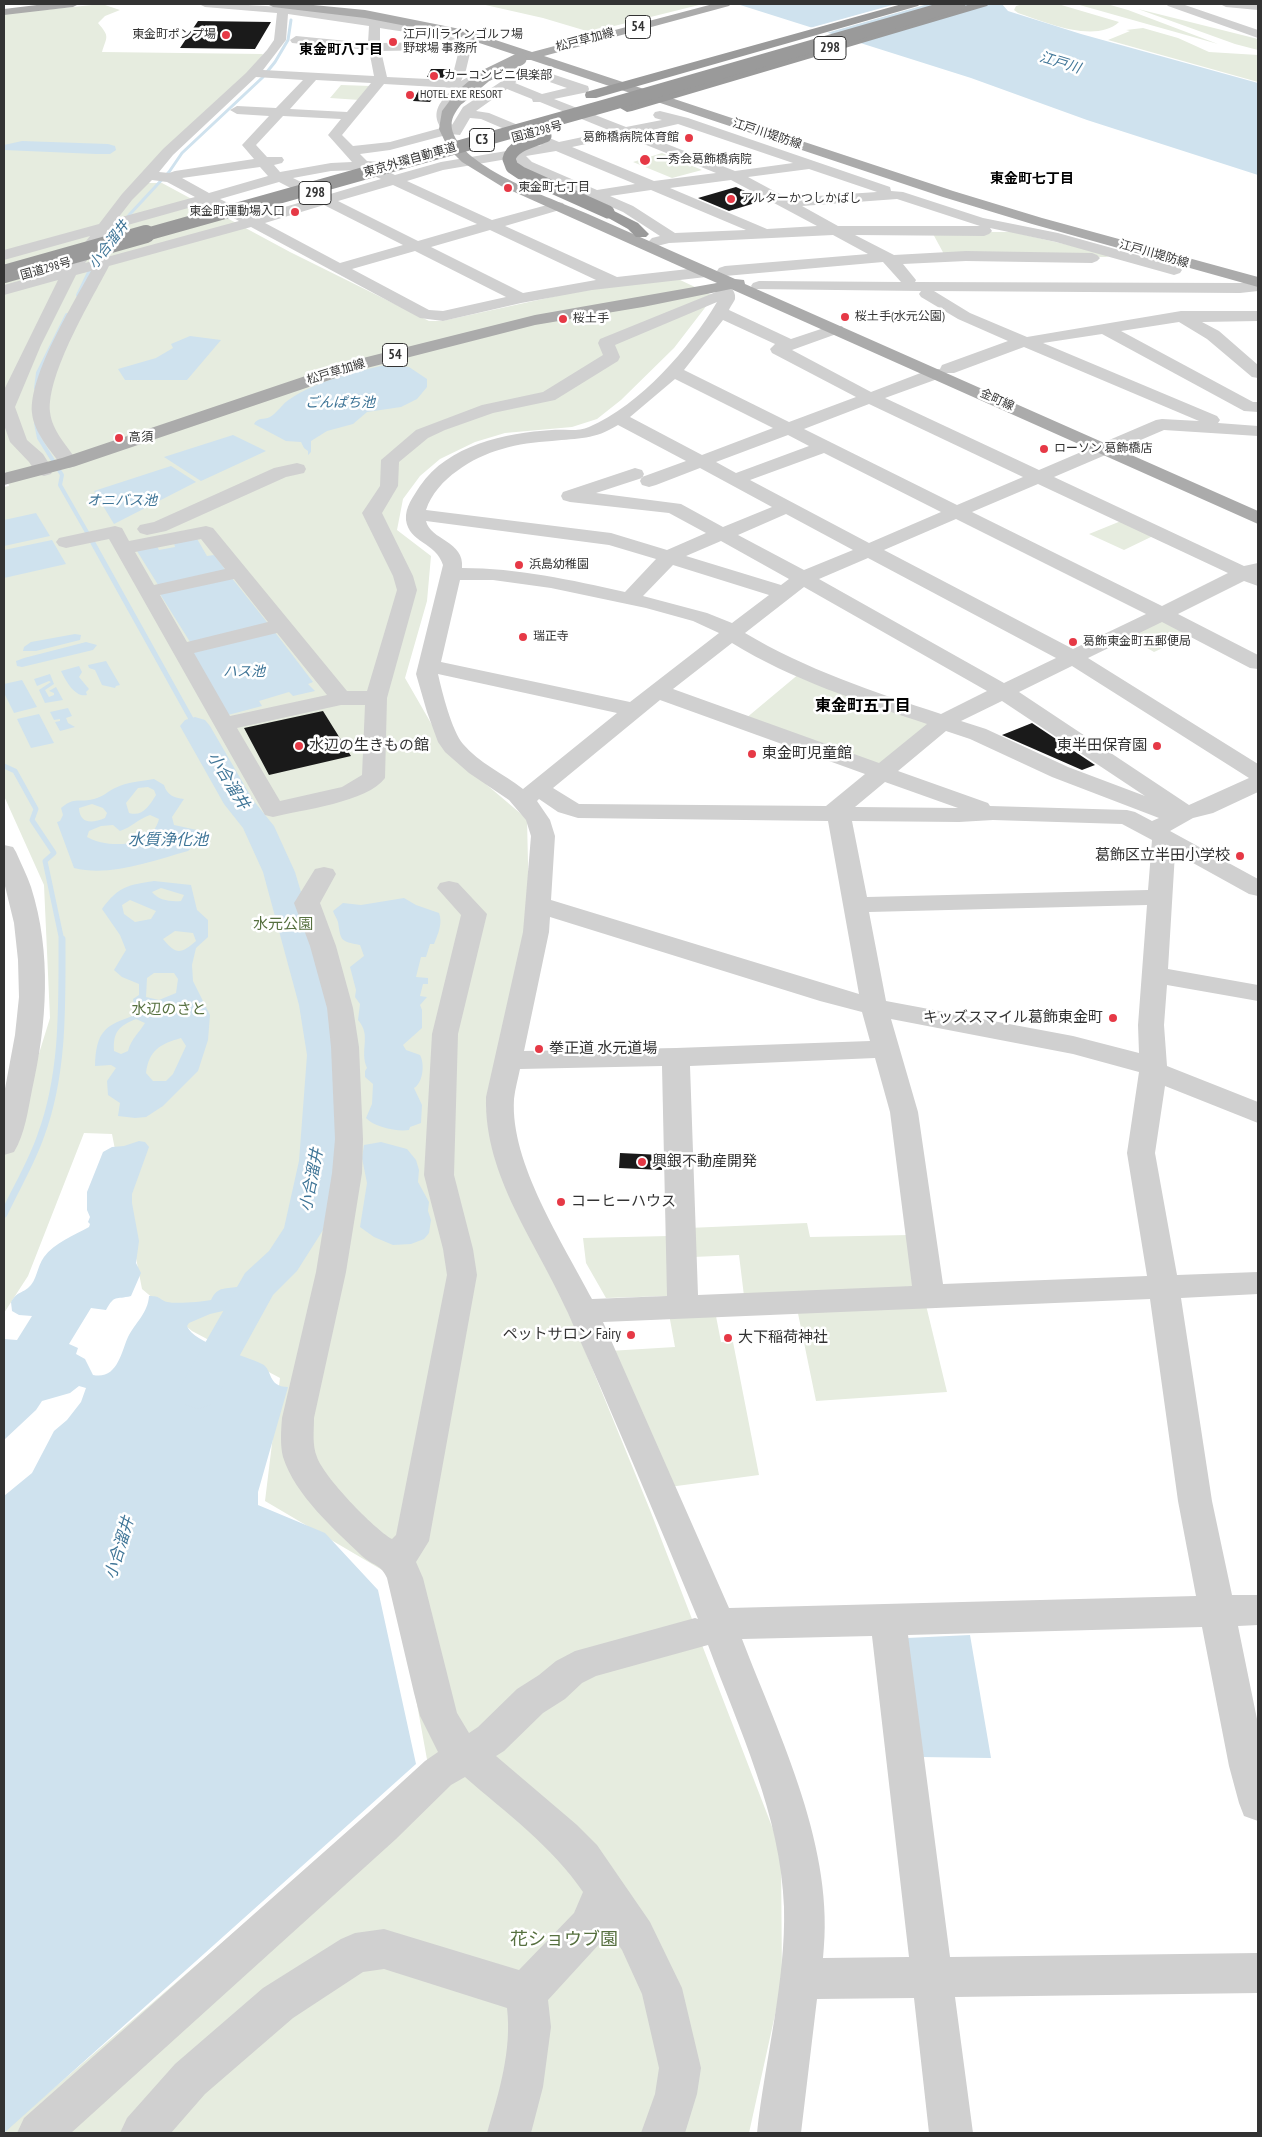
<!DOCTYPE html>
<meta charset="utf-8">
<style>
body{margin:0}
#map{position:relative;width:1262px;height:2137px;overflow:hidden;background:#fff;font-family:"PT Sans Narrow",sans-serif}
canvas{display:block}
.frame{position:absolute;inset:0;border:5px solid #333;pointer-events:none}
</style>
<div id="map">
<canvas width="1262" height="2137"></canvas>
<div class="frame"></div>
</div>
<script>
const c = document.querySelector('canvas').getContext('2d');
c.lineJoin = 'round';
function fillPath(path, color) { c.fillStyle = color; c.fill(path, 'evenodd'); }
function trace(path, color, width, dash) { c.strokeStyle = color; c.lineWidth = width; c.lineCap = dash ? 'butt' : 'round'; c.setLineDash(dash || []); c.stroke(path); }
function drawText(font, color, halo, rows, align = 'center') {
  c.font = font + ' "PT Sans Narrow","Noto Sans JP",sans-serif'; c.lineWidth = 5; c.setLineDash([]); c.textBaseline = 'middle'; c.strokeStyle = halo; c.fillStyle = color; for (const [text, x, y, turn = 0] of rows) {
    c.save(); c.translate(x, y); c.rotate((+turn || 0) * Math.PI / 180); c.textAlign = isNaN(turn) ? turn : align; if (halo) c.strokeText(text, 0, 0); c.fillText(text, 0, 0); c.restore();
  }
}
fillPath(new Path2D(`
 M102 4 120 10 105 16 98 23C110 37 107 36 102 52L263 54 258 63 137 183H162L290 252 429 321H442L584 290 678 279 714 296 674 348 621 400 597 419 572 427 505 433 475 442 440 459 420 476 403 499 397 530 431 556 427 601 405 678 447 751 527 819 529 907 486 1106 496 1161 570 1314 650 1510 781 1850 782 1983 749 2133H4V2131L428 1765 394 1577 265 1501 280 1378 192 1331 142 1289 112 1134 84 1133 28 1276 4 1313V1155L15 1131 50 1018 44 885 4 796V487L9 486 4 467V14Z
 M481 4H703L590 32 543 18Z
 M1023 4H1058L1119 22C1095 44 1045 22 1018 13L1014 10 1016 6Z
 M1076 4H1107L1128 10 1218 44Z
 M1138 9 1258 39V50L1235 44Z
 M1143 28 1178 38 1209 52 1258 55V82L1108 40 1130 31 1126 30Z
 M341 85 371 86 360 100 330 98Z
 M662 153 702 170 672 178 633 162Z
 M932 232H1012L1112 255 1106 257 945 256Z
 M1121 521 1153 536 1124 550 1089 534Z
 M1162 619 1191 635 1154 652 1127 636Z
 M800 673 936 722 878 767 745 719Z
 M807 1223 810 1237 909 1235 947 1392 816 1401 794 1294 744 1296 739 1255 693 1257 688 1228Z
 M668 1236 669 1296 606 1298 586 1263 583 1238Z
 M715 1311 721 1342H733L759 1475 669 1487 609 1351 675 1347 669 1314Z`), '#e6ecdf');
fillPath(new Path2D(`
 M737 4H1002L1008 11 1081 34 1258 83V175L1087 120 971 78Z
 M22 141 108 144 115 146 116 150 110 154H96L4 150V145Z
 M190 336 221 340 187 380H125L118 369 156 358 173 348 171 344Z
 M385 365 409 367 427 379V387L417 399 401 407 367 412 353 424 327 431 311 441V452L308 455V451L304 448 301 442 286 441 254 424C258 417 263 420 270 417 276 414 283 403 290 399 314 382 355 372 385 365Z
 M233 435 266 451 201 481 164 457Z
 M171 466 196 482 114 524 94 491Z
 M36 513 50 536 4 546V520Z
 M196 537 207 556 214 555 227 572 160 588 137 551 157 546 159 550 175 547 174 543Z
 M52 540 66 564 4 578V550Z
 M231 577 270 626 192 645 160 594Z
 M274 631 313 682 308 684 315 691 293 696 289 692 259 701 262 706 228 715 191 653Z
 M75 634 81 635 80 640 36 651H23L24 647 31 642Z
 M86 642 97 645 93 650 22 667 17 666 16 661 24 658Z
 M106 661 120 685 116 686 115 688 102 685 95 670 89 668 88 665Z
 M79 666 82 672 79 677 89 689 86 692 87 695C75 698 66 681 61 671Z
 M50 674 54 684 45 690 49 697 54 695V693L49 691 56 687 63 700 45 703 39 690 51 682 49 681 37 686 34 679Z
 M22 680 37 707 14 713 4 693V684Z
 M68 708 72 716 66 718 68 723 75 727 60 731 55 722 60 721V719L54 720 50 712Z
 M39 714 54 743 31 748 17 719Z
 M154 779 164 785C167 795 174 798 184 799L172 817 174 825 197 830V842L188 851C152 861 110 877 74 868L57 822 60 821 63 815 61 808C75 796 79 803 94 799 103 797 108 791 115 788 127 782 142 781 154 779ZM148 787 154 790 156 795C149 806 143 817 129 813L126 803 138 788ZM92 804 103 808 107 813 105 818C93 823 80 825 79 808ZM150 815 159 819C158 823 156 827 154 830 141 848 104 847 87 837L89 831 101 826 113 825 120 831C132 827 138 819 150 815Z
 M154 881 191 885 197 910 208 920V937L196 948 192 965 193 981 210 1015 208 1040 198 1071 163 1106 146 1117 135 1118 118 1116 120 1103 108 1095 107 1081 116 1068 111 1065 95 1066C96 1031 105 1025 136 1015L133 999 139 995V984L122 977 114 970 126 950 120 935 102 909C118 887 127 885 154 881ZM161 888 184 895 181 901C170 902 158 900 152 892ZM130 900 156 911 151 919 135 922 124 914 122 905ZM175 931 193 933 196 941C181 954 176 955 163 939ZM154 973H174L178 979 176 993 159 1000 146 997 147 978ZM136 1019 145 1023C139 1033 131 1039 128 1051L121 1054 114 1051C113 1031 119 1026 136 1019ZM181 1038 186 1046 173 1074 166 1081H153L146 1073C149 1050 160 1044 181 1038Z
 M404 898 416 905 439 913C443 923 438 934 434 944H430L426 957H421L416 977 428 978V984H423L420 996 427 997 420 1005 422 1010V1028L403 1045 406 1050 420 1055C425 1064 423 1083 414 1088L422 1105 421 1123 410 1127 409 1130C397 1132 374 1127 366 1118L372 1104 373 1084 365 1077V1071L367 1068C359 1050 372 1036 358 1020L360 1004 355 997 356 990 350 967 364 956 360 945C340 941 341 941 338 922 337 918 334 915 333 911L343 903 361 905Z
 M139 1141 145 1142 149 1147 132 1194V1203L139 1241 136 1263 141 1273 131 1296C115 1300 115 1294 106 1310L91 1308 69 1344 78 1348 76 1354 85 1359 93 1375C117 1380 121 1353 128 1337 135 1323 148 1313 149 1296 161 1296 158 1299 167 1302 176 1304 201 1302 211 1300 218 1285 226 1290 240 1286L242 1282 252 1280 256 1290 243 1304 236 1308 210 1314 189 1323 187 1326C194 1344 245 1355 262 1364 273 1369 267 1387 288 1387L258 1492V1505L325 1533 378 1590 416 1764 4 2133V1496L32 1473 54 1431 67 1420 81 1402 86 1388 79 1386 70 1393 42 1401 36 1410 4 1440V1339L17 1340 32 1316 19 1315 12 1311 11 1302C17 1292 20 1294 28 1288 37 1281 37 1266 44 1257 54 1243 75 1235 89 1227L90 1224 88 1222 90 1217 87 1210V1192L103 1152 112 1147 124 1146Z
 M381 1142 407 1149 416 1160 419 1170 418 1182 429 1202 428 1211 431 1220 429 1233 424 1239 411 1244 393 1245 374 1237 360 1227 367 1183 362 1158 364 1145Z
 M970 1635 991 1758 920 1757 907 1638Z`), '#cfe2ee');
fillPath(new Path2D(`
 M896 4H928L823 34 806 29Z`), '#fff');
trace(new Path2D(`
 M114 236 130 214 169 172 182 153 262 78 275 62 288 40 291 20`), '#cfe2ee', 3);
trace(new Path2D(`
 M111 240 115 234
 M78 295 95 260 101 252
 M36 388 38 373 67 315
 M36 423 39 438 62 475 60 485 88 534`), '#cfe2ee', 4);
trace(new Path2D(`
 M93 543 195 726
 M4 766 15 771 36 809 32 820 54 853 45 861 62 941`), '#cfe2ee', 5);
trace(new Path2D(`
 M4 1214C16 1188 32 1162 41 1135 64 1073 62 1004 62 939`), '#cfe2ee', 7);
fillPath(new Path2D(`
 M195 717 205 720 210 726 253 800 274 826 295 872 335 1005 343 1055 337 1161 323 1230 297 1271 273 1295 213 1404 198 1409 183 1404 177 1392 245 1273 269 1251 284 1228 299 1161 307 1055 299 1005 263 872 243 828 224 804 180 726 185 720Z`), '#cfe2ee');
fillPath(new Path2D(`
 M198 21 271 22 255 49 180 48Z
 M431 69H452L448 78 427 77Z
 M420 88 440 89 430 102 413 101Z
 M736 187 765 200 729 211 698 198Z
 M323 711 351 756 269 775 244 728Z
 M1032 723 1095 765 1082 770 1002 735Z
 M620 1153 662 1155V1170L619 1168Z`), '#1a1a1a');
fillPath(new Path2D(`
 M199 4C243 1 449 18 471 49L466 70 461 81 475 73 481 77C470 92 441 102 452 125L463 107 517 71H543L588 86 589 89 588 92 554 99 626 127 662 120 655 118 653 115 655 112 660 111 688 118 890 187 891 191 903 192 983 218 1058 233 1180 267 1182 270 1180 273 1174 275 1056 242 990 228 992 231 989 234 984 236 855 235 894 255 966 251 1092 253 1097 255 1100 258 1097 261 1092 263 966 261 903 264 916 280 915 282 1240 283 1258 281V291L1240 293 934 291 970 313 1027 337 1181 311H1258V321L1202 322 1219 331 1258 365V378L1252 377 1207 339 1179 322 1121 331 1253 402H1258V412L1244 411 1102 334 1043 343 1217 416 1220 420 1218 423 1258 426V436L1164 430 1054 477 1244 566 1258 563V586L1244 581 1178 614 1258 655V669L1250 668 1162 622 1088 658 1258 764V792L1213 813 1193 818 1170 831 1258 879V896L1249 894 1175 853 1168 969 1258 985V1001L1167 985 1164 1025 1167 1066 1258 1102V1123L1165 1086 1155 1153 1177 1275 1258 1272V1294L1181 1298 1212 1501 1232 1595H1258V1625L1238 1626 1258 1724V1821L1244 1816 1239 1803 1229 1766 1202 1627 908 1635 950 1957 1258 1953V1993L955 1997 973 2133H929L914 1998 817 1999 801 2133H757C765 2059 786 1981 784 1907 781 1816 739 1729 708 1645L596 1676 582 1683 565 1699 543 1713 504 1751 496 1756 577 1825 597 1845 650 1922 682 1988 701 2068 697 2094 685 2133H641L655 2094 659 2068 642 1994 622 1950 607 1929 602 1941 548 2000 551 2027 543 2087 531 2133H487C499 2093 512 2050 507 2008L384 1969 363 1972 293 2018 205 2094 171 2133H120L127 2118 175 2064 263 1988 341 1939 355 1933 384 1929 519 1970 574 1913 583 1892C552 1846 506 1813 465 1777L451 1785 396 1839 71 2133H17L24 2118 368 1813 425 1761 438 1752 420 1716 414 1693 387 1578C381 1564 373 1566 362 1556 334 1529 295 1495 283 1457 280 1444 281 1431 282 1418L316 1272 332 1173 335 1139 331 1047 327 1008 310 946 294 903 315 869 324 867 333 869 336 874 320 903 336 946 353 1008 359 1047 363 1139 362 1173 346 1272 314 1418C314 1431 312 1445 317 1457 323 1476 374 1529 392 1539L396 1535 447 1275 443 1249 424 1175 432 1034 461 915 437 888 440 883 449 881 458 883 487 914 458 1034 454 1175 473 1249 477 1275 429 1541 416 1562 423 1578 457 1713 469 1733 478 1727 517 1689 539 1675 556 1661 575 1651 695 1618 698 1619C656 1517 613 1415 568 1313 537 1243 484 1177 486 1097L523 932 531 836 526 820 509 800 469 773 445 752 438 742 427 712 416 674 443 565C436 542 409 543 406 520 405 507 413 497 420 486 448 445 505 433 552 430 564 429 578 432 589 427 640 405 690 348 717 302L615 345 620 357 618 361 555 400 493 413 445 430 428 438 399 462 398 486 382 513 413 576 417 590 387 698 385 778C368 802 301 810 273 817L265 815 109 539 66 548 59 546 56 542 59 538 115 526 122 528 129 541 206 526 213 528 347 691H367L397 590 393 576 362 513 380 486 381 460 416 430 482 405 543 392 603 355 598 343 600 339 716 292 712 287 714 284C723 282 737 288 735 299 734 302 730 307 729 310L791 339 830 326H842L844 329 842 332 792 350 871 392 931 369H940L942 365 1008 341 958 319 921 297 919 294 921 291 753 289 751 286 753 283 759 281 901 282 883 262 725 276 719 274 717 271 719 268 725 266 868 254 833 235 669 243 657 246 652 244 649 241 652 238 660 236 623 212 522 168 513 158 443 170 407 181 492 220 558 202 563 203 565 206 563 209 505 226 617 277 706 267 712 269 714 272 712 275 706 277 592 290 521 303 443 321 420 318 251 227 109 266C91 301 47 373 50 412 52 431 68 447 78 462L76 466 69 468 62 466C51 451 34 433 32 413 29 375 73 304 91 271L76 275 41 345 15 407 27 440 43 454 53 470 51 474 44 476 37 474 29 462 10 442 4 425V390L58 280 4 295V285L65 268 90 236 4 260V250L99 224 122 194 163 149 246 73 267 50 274 40 277 13 205 7ZM288 14 369 26 368 43 296 36 290 40 292 43 369 50 374 76 263 70 286 40ZM380 28C402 32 443 35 459 50L454 70 449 80 387 77 381 51 438 50 444 46 438 42 380 43ZM256 77 303 80 276 108 237 106 230 110 237 114 269 116 242 145 254 159 175 171 169 173 159 172 173 155ZM524 78 541 79 567 88 542 94 515 83ZM316 80 371 83 347 112 290 109ZM384 84 454 88C441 100 430 112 441 128L390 142 353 146 342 135ZM507 89 532 99 533 102H540L611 131 559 142 489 113 476 111ZM283 116 341 119 328 135 352 162 331 163 280 172 274 165 282 163 284 160 282 157H267L256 145ZM470 118 481 119 542 145 441 162 395 175 380 168 382 165 380 162 367 161 360 154 390 150 450 134 460 135ZM678 124 793 163 735 171 639 133ZM624 136 716 173 654 181 572 147ZM556 151 635 184 597 190 532 162 526 156ZM260 167 268 176 209 193 182 178ZM809 169 877 192 787 198 748 177ZM361 170 381 179 327 195 293 178 331 171ZM152 180 167 182 195 197 118 218 132 200ZM731 180 817 226 767 229 670 188ZM279 182 312 199 254 216 220 199ZM393 185 477 224 418 241 338 201ZM651 190 746 230 675 233 633 206 610 196ZM897 199 980 226H838L802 206ZM206 203 239 221 85 263 110 230ZM324 205 403 245 340 263 265 223ZM490 230 596 280 523 293 431 247ZM415 251 506 297 443 311 429 310 352 269ZM723 320 775 344 770 349 772 353 856 397 789 422 684 370ZM1024 347 1199 421 1162 419 1156 420 1039 470 885 398 943 377 945 373H954ZM675 379 773 428 702 455 630 417ZM869 404 1023 477 957 505 804 429ZM618 425 686 461 642 477 640 481 642 485 649 487 656 485 700 468 772 507 723 527 681 504 596 493 642 478 644 474 642 470 635 468 563 492 561 496 563 500 570 502 669 513 706 533 667 550 611 533 426 510C431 494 444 480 457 471 485 450 518 443 552 441 579 438 594 440 618 425ZM788 435 809 446 736 473 716 462ZM824 453 941 512 869 543 750 480ZM1038 484 1228 573 1162 606 972 512ZM786 514 853 550 804 570 738 535ZM956 519 1146 614 1073 649 884 550ZM426 521 609 545 656 559 625 592C571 580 518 568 462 568 465 541 430 540 426 521ZM201 539 225 569 154 585 135 552ZM721 541 789 579 781 585 686 556ZM868 558 1056 658 1004 683 819 579ZM673 565 769 595 732 623 707 613 643 596ZM234 579 268 622 187 642 160 595ZM460 580H493L551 588 646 608 693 621 719 633 630 702 441 662ZM804 587 987 691 941 714C874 692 805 669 745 633ZM277 633 327 695 230 716 194 653ZM732 643C792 680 861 702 927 724L879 763 673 689ZM1072 666 1249 778 1189 805 1019 692ZM438 674 617 713 523 789C504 774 479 763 463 744 452 731 442 692 438 674ZM660 700 865 774 826 806 579 804 553 788ZM1002 701 1145 796 1068 767 986 729 961 721ZM341 705H365L362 775 342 787 280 801 237 728ZM946 731 970 739 1052 777 1159 818 1152 821 1135 812 1127 810 990 806 988 803 898 771ZM885 782 958 808 855 807ZM539 799 558 812 578 818 828 821 859 994 551 900 555 836 550 820 537 801ZM993 820 1122 824 1152 840 1148 890 867 897 852 821 959 822ZM1147 905 1138 1025 1139 1053 1073 1036 886 1001 869 912ZM550 917 820 1001 862 1012 870 1041 676 1048 524 1051 549 932ZM891 1019 1073 1054 1139 1072 1127 1153 1147 1276 943 1284 918 1112ZM875 1058 890 1112 912 1286 698 1295 690 1066ZM662 1066 667 1296 592 1299C563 1243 510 1163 514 1099 515 1089 518 1079 520 1069ZM1150 1299 1178 1501 1196 1596 729 1608 603 1322ZM872 1636 909 1957 823 1958C836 1849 780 1738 742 1639Z
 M1166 4H1182L1258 30V38L1168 6Z
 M1220 4H1258V10L1226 7Z
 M297 463 304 465 306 469 304 473 286 477 166 531 147 535 140 533 137 529 140 525 154 522 274 468Z
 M4 845 13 847 16 852C21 864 27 875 31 887 52 953 47 1024 32 1090 28 1110 25 1134 14 1152L4 1155V1094L15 1035 19 997 18 960 14 923 4 882Z`), '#d0d0d0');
fillPath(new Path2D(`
 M45 4H79L73 7 4 15V9Z
 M267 4H303L365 10 465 30 532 52 713 4H731L729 6 544 56 953 191 1042 218 1258 277V287L1032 224 943 197 531 60H524L522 57 458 36 365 18 273 7Z
 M459 94 466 98C454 114 445 122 458 142 479 173 553 199 588 214 637 236 686 257 735 279L744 280 745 284 1258 511V524L731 289 643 307 535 325 359 370 76 466 4 485V473L62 458 347 362 535 315 717 283 501 186 462 162 448 148 439 129 442 111 454 95Z`), '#ababab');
fillPath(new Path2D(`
 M902 4H920L918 6 596 98H586L585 95 586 92Z
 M971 4H989L987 6 632 111 627 112 620 108 622 105Z
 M608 208 638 223 649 234 646 237H636L628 229 603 215 601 212 603 209Z`), '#9a9a9a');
trace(new Path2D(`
 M459 98 485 76 520 59`), '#ababab', 13);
trace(new Path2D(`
 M545 136C533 141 512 145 509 159L512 167 521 173 608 212
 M141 236 608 105 959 4`), '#9a9a9a', 13);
trace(new Path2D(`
 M4 274 146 234`), '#9a9a9a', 18);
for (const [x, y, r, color] of [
 [226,35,5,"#e63946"],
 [393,42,5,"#e63946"],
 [434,76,5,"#e63946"],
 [410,95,5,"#e63946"],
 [689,138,5,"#e63946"],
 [645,160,6,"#e63946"],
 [508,188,5,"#e63946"],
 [731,199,5,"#e63946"],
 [295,212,5,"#e63946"],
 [845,317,5,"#e63946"],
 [563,319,5,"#e63946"],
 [119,438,5,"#e63946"],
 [1044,449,5,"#e63946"],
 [519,565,5,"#e63946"],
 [523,637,5,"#e63946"],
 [1073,642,5,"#e63946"],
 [299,746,5,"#e63946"],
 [1157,746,5,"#e63946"],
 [752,754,5,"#e63946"],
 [1240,856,5,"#e63946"],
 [1113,1018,5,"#e63946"],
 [539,1049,5,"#e63946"],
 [642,1162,5,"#e63946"],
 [561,1202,5,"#e63946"],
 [631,1335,5,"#e63946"],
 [728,1338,5,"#e63946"]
]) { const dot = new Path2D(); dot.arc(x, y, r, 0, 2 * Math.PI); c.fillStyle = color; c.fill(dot); trace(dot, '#fff', 2); }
drawText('12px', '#333', '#fff', [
 ["東金町ポンプ場",216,35,"right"],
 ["江戸川ラインゴルフ場",403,35],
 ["野球場 事務所",403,49],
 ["カーコンビニ倶楽部",444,76],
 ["HOTEL EXE RESORT",420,95],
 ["葛飾橋病院体育館",679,138,"right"],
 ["一秀会葛飾橋病院",656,160],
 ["東金町七丁目",518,188],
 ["アルターかつしかばし",741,199],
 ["東金町運動場入口",285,212,"right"],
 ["桜土手(水元公園)",855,317],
 ["桜土手",573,319],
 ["高須",129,438],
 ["ローソン 葛飾橋店",1054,449],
 ["浜島幼稚園",529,565],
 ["瑞正寺",533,637],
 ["葛飾東金町五郵便局",1083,642]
], 'left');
drawText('12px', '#333', '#fff', [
 ["松戸草加線",585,40,-15],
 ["国道298号",537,132,-15],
 ["江戸川堤防線",767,134,18],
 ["東京外環自動車道",410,160,-16],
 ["江戸川堤防線",1154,254,16],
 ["国道298号",46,269,-16],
 ["松戸草加線",336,372,-17],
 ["金町線",997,400,24]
]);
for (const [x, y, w] of [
 [638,27,25],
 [830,48,32],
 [482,140,25],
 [315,193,32],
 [395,355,25]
]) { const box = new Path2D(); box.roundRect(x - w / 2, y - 11.5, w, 23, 4); c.fillStyle = '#fff'; c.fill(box); trace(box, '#333', 1); }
drawText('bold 14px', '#333', null, [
 ["54",638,27],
 ["298",830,48],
 ["C3",482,140],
 ["298",315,193],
 ["54",395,355]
]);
drawText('bold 14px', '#000', '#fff', [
 ["東金町八丁目",341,50],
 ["東金町七丁目",1032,179]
]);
drawText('italic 14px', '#3f7597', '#fff', [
 ["江戸川",1060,63,17],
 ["小合溜井",109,245,-53],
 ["ごんぱち池",340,403],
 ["オニバス池",122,501],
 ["ハス池",244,672]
]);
drawText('15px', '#333', '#fff', [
 ["水辺の生きもの館",309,746],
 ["東半田保育園",1147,746,"right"],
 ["東金町児童館",762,754],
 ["葛飾区立半田小学校",1230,856,"right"],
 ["キッズスマイル葛飾東金町",1103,1018,"right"],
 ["拳正道 水元道場",549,1049],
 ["興銀不動産開発",652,1162],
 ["コーヒーハウス",571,1202],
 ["ペットサロン Fairy",621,1335,"right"],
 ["大下稲荷神社",738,1338]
], 'left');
drawText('15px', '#56703f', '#fff', [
 ["水元公園",283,925],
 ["水辺のさと",169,1010]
]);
drawText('bold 16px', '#000', '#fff', [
 ["東金町五丁目",863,706]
]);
drawText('italic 16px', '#3f7597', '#fff', [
 ["小合溜井",228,781,58],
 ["水質浄化池",168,840],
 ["小合溜井",312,1180,-79],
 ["小合溜井",120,1548,-73]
]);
drawText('18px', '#56703f', '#fff', [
 ["花ショウブ園",564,1940]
]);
</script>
